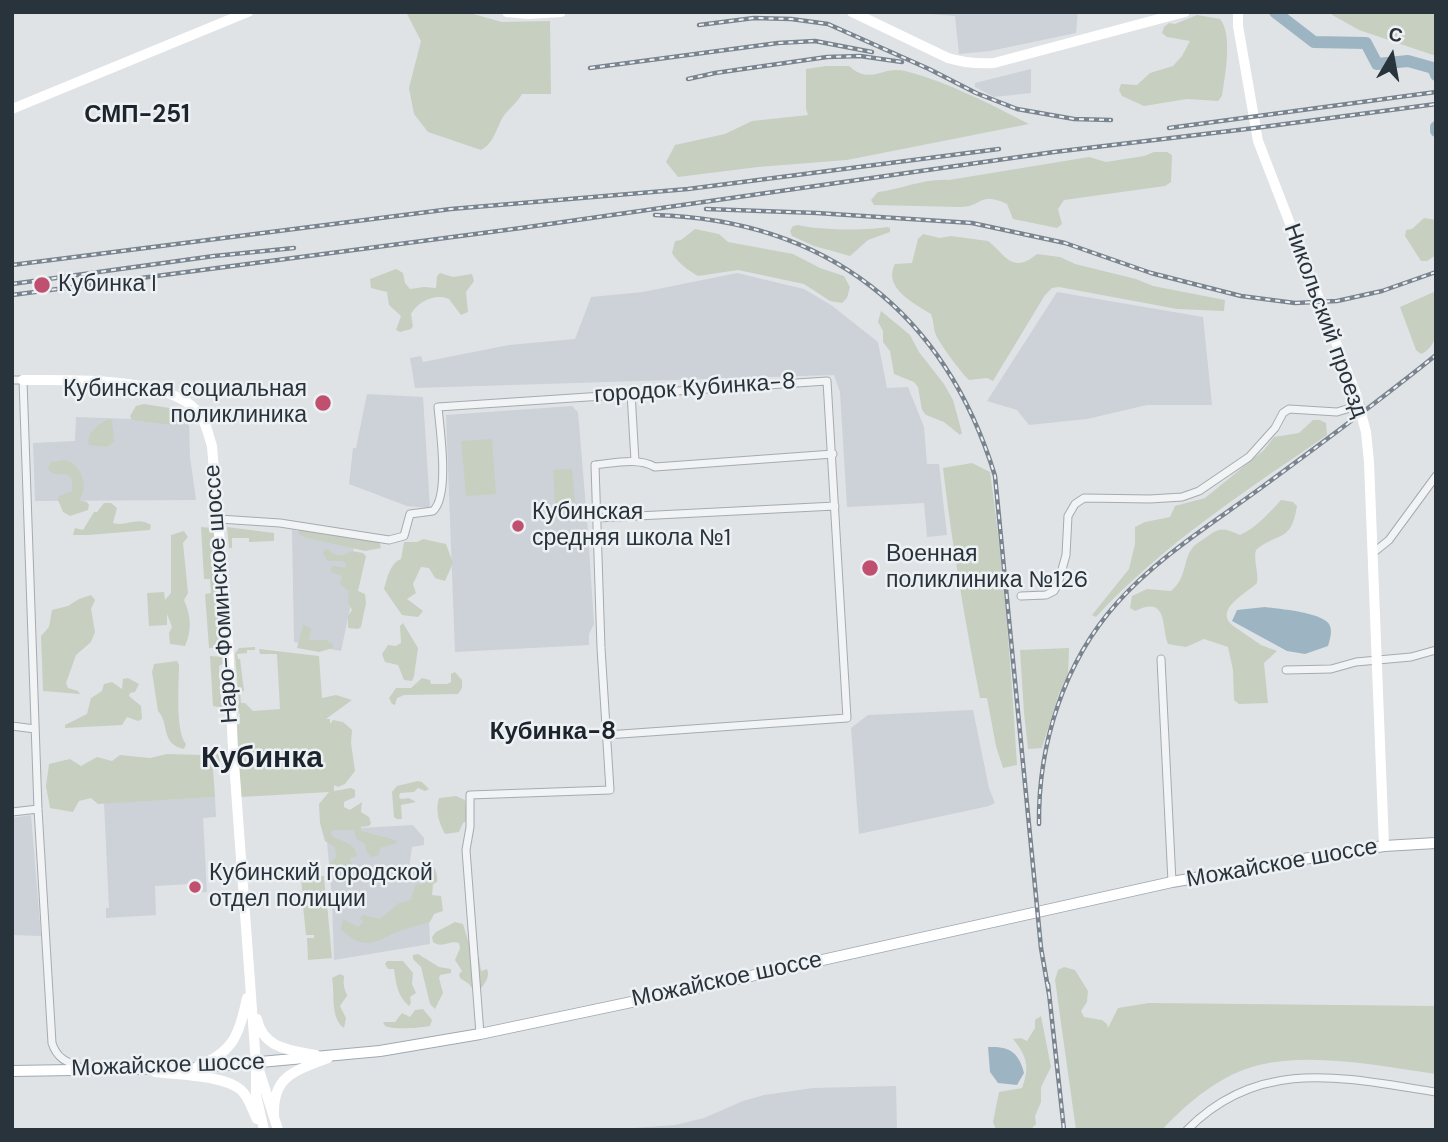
<!DOCTYPE html>
<meta charset="utf-8">
<style>
body{margin:0}
#map{position:relative;width:1448px;height:1142px;overflow:hidden;background:#dfe3e6;font-family:"DM Sans",sans-serif}
canvas{display:block}
.frame{position:absolute;inset:0;border:14px solid #29333c;pointer-events:none}
.north{position:absolute;left:1357px;top:21px;width:70px;height:70px;-webkit-text-stroke:5px #eef1f4;paint-order:stroke;rotate:10deg;font-size:19px;font-weight:700;line-height:28px;text-align:center;color:#29333c}
.north::after{content:'';display:block;margin:auto;width:24px;height:32px;background:#29333c;clip-path:polygon(50% 0,100% 100%,50% 72%,0 100%)}
</style>
<div id="map">
<canvas width="1448" height="1142"></canvas>
<div class="frame"></div>
<div class="north">С</div>
</div>
<script>
const c = document.querySelector('canvas').getContext('2d');
c.lineJoin = 'round';
function fillPath(path, color) { c.fillStyle = color; c.fill(path, 'evenodd'); }
function trace(path, color, width, dash) { c.strokeStyle = color; c.lineWidth = width; c.lineCap = dash ? 'butt' : 'round'; c.setLineDash(dash || []); c.stroke(path); }
function drawText(font, color, halo, rows, align = 'center') {
  c.font = font + ' "DM Sans",sans-serif'; c.lineWidth = 5; c.setLineDash([]); c.textBaseline = 'middle'; c.strokeStyle = halo; c.fillStyle = color; for (const [text, x, y, turn = 0] of rows) {
    c.save(); c.translate(x, y); c.rotate((+turn || 0) * Math.PI / 180); c.textAlign = isNaN(turn) ? turn : align; if (halo) c.strokeText(text, 0, 0); c.fillText(text, 0, 0); c.restore();
  }
}
fillPath(new Path2D(`
 M902 12H1078L1076 33 990 51 959 54 955 16Z
 M1031 69V93L994 97 975 87V83Z
 M737 273 804 289 831 305 878 342 887 388 908 387 924 427 927 464H939L947 535 927 537 924 503 847 507 840 392 834 375 415 388 410 358 421 356 423 362 509 345 575 339 591 297 643 292Z
 M1057 292 1203 317 1212 405H1147L1087 419 1029 425 1017 410 987 401Z
 M367 394 423 397 430 508 407 506 349 484 353 448H356Z
 M572 406 578 412 588 532 594 624 589 634V645L455 652 446 415Z
 M76 417 189 421 190 457 196 500 35 501 33 443 75 441Z
 M292 530 355 539 349 580 353 595 341 651 294 642Z
 M973 710 989 788 995 803 989 806 859 834 851 728 868 715Z
 M215 797 216 817 203 818 207 892 192 893 191 884 155 886 156 915 106 918V908H109L104 803Z
 M31 815 41 936 12 935V818Z
 M413 825 424 838V845L412 847 409 868H427L430 944 334 960 332 899 326 830Z
 M896 1086 897 1130H604L675 1125 704 1118 743 1101 764 1095 813 1088Z`), '#cdd2d8');
fillPath(new Path2D(`
 M406 12H466L502 22 550 21 551 94H522C517 103 509 108 503 117 496 129 494 143 481 150L428 132 414 114 409 88 421 41Z
 M1327 12H1436V56L1359 30Z
 M1197 15 1220 19C1233 35 1225 76 1222 96L1218 101 1187 99 1144 106 1122 96 1119 90 1121 84 1137 85 1150 73 1173 66 1182 56 1190 41 1167 37 1162 33 1164 27 1169 23 1175 24Z
 M826 66H849C871 86 882 65 905 71 948 82 990 104 1029 124L847 160 758 167 678 177 666 162 675 145 725 134 752 121 808 115 806 109V69Z
 M1154 152H1167L1172 155 1171 182 1165 186 1064 200 1058 209 1062 224 1057 228 1013 219 1007 204C978 191 982 208 959 207 931 206 903 206 874 205L871 200 878 192C902 189 925 178 949 180L1089 157 1106 162 1144 156Z
 M1424 218 1436 220V255L1427 261H1421L1405 236 1406 230 1412 229Z
 M798 225C818 230 866 231 887 227L890 228V232L868 240 850 256 814 246 792 236 790 231 793 226Z
 M695 229 719 234 728 242 793 254 820 268 844 276 850 287 847 298 842 303 830 301 804 284 738 270 698 276C689 271 677 262 672 253L675 241 681 240Z
 M923 234 940 238 951 236 988 241C1005 254 1012 275 1037 254L1060 257 1075 264 1136 279 1153 286 1225 300 1224 311 1177 309 1059 287 1052 288 1045 295 993 381 987 378 969 380C962 374 939 343 936 335 933 328 934 321 931 314 915 304 882 288 895 264L912 263 918 239Z
 M396 269 403 273 405 283 410 289 424 287 436 288 437 276 440 273 453 277 472 274 474 281 466 292 468 312 461 315 449 299C436 293 418 301 411 314L413 326 411 329 400 332 396 330 401 316 389 305 387 292 371 288 370 279Z
 M1436 291C1436 312 1444 344 1421 354L1416 350 1400 307Z
 M881 311 910 335 919 352 944 384 953 400 962 433 960 435 944 422 926 415 922 410 918 387 914 382 894 374 890 351 883 342V331L878 322Z
 M144 404 182 410 185 421 173 425 132 420 130 416 136 406Z
 M109 419 112 420 114 442 107 447 89 445C85 434 99 423 109 419Z
 M1313 420H1320L1326 423 1327 435C1246 491 1163 544 1096 617L1092 615 1129 569 1135 544V527L1145 522 1170 517 1175 506 1205 498 1264 450 1274 437 1299 433Z
 M492 439 496 494 466 496 461 441Z
 M65 460C81 464 90 487 79 500L87 502 89 505 88 510 70 516 63 512 58 500 59 496 72 491V479L67 474H54L48 469 51 462Z
 M972 463 990 472C1004 569 1011 667 1017 765L1003 768 996 746 987 698H980C965 621 952 545 943 468Z
 M572 469 575 502 555 503 553 470Z
 M1281 500 1293 502 1297 506C1291 544 1278 531 1256 550 1253 560 1259 572 1257 583 1247 593 1214 609 1232 625L1261 645 1277 651 1264 663 1268 703 1239 704 1234 700 1233 670 1228 647 1204 639 1186 647 1168 644C1161 625 1168 595 1135 611L1130 608 1132 596 1147 589 1171 591C1188 577 1182 559 1194 546 1198 542 1204 539 1208 536 1221 526 1226 529 1240 535 1257 527 1268 514 1281 500Z
 M104 503H111L117 508 113 523C127 527 136 516 151 525L150 530 88 535H73L75 528 83 530 94 512H97Z
 M201 527 212 528 215 538 217 564 213 565 214 582 218 586C212 604 223 626 223 647L209 648 205 594 211 593 210 579H204Z
 M227 527 274 533V541L249 542V538H232V548H229Z
 M300 527 379 541 381 548 365 551 304 537 298 534Z
 M184 531 188 537 183 543 188 593 184 600C191 615 192 631 185 646L170 644 169 633 172 627 167 614V625L149 626 147 593 164 592 165 600 171 593V535Z
 M423 539 446 544 453 563 445 581 435 578 429 568 421 567 413 584 416 593 407 599 423 611 418 617 402 615 384 589C387 579 390 563 401 559L404 542H417Z
 M325 549H328C336 558 342 556 352 551L363 553 366 556 358 591 365 594 366 603 361 627 358 629 348 628V616L352 610 348 603 349 591 340 584 342 576 331 572 330 569 333 566 345 568 346 564 343 561H327L323 553Z
 M91 595 95 600 91 609 95 632 91 642 76 655 66 683 68 688 78 691 80 694 43 691 41 636 49 627 52 610 68 606 79 599Z
 M403 623 418 648 414 676 412 681 404 680 398 665 385 662 382 654 388 645 396 646 401 643 400 626Z
 M303 625 311 628 309 640H326L333 644V648L319 652 297 648Z
 M255 647V650H247V653L237 654 238 659H240L244 691 240 692 241 703H245L253 711 280 709 277 654H260L259 649 319 656 322 698 336 695 352 700 326 719H330V724L333 720 343 722 352 730 351 743 355 771 345 784 338 787 334 785V791L351 788 355 790V797L344 802V807L350 810 362 802 361 812 369 817 371 823 369 826 361 827V831L395 840 397 843 380 848 379 855 371 857 366 851 365 844 356 838 354 830H334L331 832 332 836C343 843 354 841 357 856L350 858 352 868 346 874 340 875 331 871 330 863 336 857 335 847 325 841 320 823 319 804 329 792 241 797 236 725 240 724V714L236 710 239 704 235 654 239 648Z
 M1069 648 1068 675 1058 696 1042 748 1028 749 1024 713 1020 650Z
 M210 656 224 657V663L219 666 221 699H224V708L213 706Z
 M177 661 179 665C179 684 175 731 186 744L184 749C160 744 170 724 158 711L152 672 154 664Z
 M455 672 462 680V688L458 694 404 695 397 698 395 705 392 704 389 698 396 688H411L422 678 430 680 431 684H447L451 682V674Z
 M128 678 139 684 135 692 130 693 129 696 141 706 142 719 138 721 127 717 122 725 65 728V725L87 714 91 698 102 691 104 684 112 682 122 689 123 679Z
 M209 751 218 754 220 761 213 769 215 797 98 804 91 798 79 801 73 812 50 808 46 786 49 764 70 759 81 766 97 757 112 761 120 755 150 758 167 754 202 755Z
 M418 781 422 782 429 789 425 791 418 788 414 792 400 793 399 797 401 799 409 798 416 802 401 805 402 819H397L394 817 392 792 397 786Z
 M456 796 465 800 468 820 463 823 459 832 445 834C439 823 435 811 439 798Z
 M424 862H428C435 864 438 875 437 882L433 884 432 895 441 896 443 911 434 914 430 922C421 925 411 927 402 930 376 940 366 954 341 929L343 919 358 927 363 922 360 918 363 915 380 919 399 903 411 900 415 885 422 884Z
 M324 876 326 901 303 902 301 877Z
 M327 904 332 958 308 960 307 938H314V935H306L303 906Z
 M455 922 463 924 472 954 479 957 481 971 487 969C491 978 482 987 476 994L469 984 460 978 459 974 462 971 455 960 460 948 459 943C450 940 442 949 433 942L432 937 436 932Z
 M418 954 439 967 451 969V973L440 975 439 978 443 993 435 1009 430 1004 421 967 413 959V955Z
 M387 961H403L413 973 412 984 416 993 410 997 411 1003 409 1006C397 996 396 983 394 969H388L385 964Z
 M1064 967 1075 970 1088 991 1087 1002 1081 1011 1084 1017 1102 1020 1107 1024 1108 1028 1118 1008 1149 1003 1436 1006V1074C1380 1066 1314 1052 1259 1065 1221 1074 1188 1102 1162 1130H1076L1055 980 1058 970Z
 M340 974 344 976C344 980 343 983 344 986 347 1001 351 989 340 1006L346 1018 344 1028C330 1018 335 995 332 978Z
 M423 1009 432 1020 430 1026C420 1028 393 1030 385 1026L383 1022H395L402 1013 410 1017 415 1010Z
 M1041 1016 1051 1067 1041 1087V1102L1035 1116 1036 1124 1030 1130H996L993 1122 999 1092 1022 1088C1030 1067 1027 1056 1013 1039L1021 1038 1027 1041 1035 1028V1020Z`), '#c7cfc1');
fillPath(new Path2D(`
 M1265 607C1279 609 1321 612 1329 624 1333 630 1330 639 1328 646L1305 654 1287 651 1232 621 1237 610Z
 M988 1047C1009 1046 1019 1052 1024 1073L1017 1085 998 1083 990 1072Z`), '#9db5c3');
trace(new Path2D(`
 M1275 12 1314 42 1366 43 1377 64 1408 61 1433 68 1436 75
 M1436 127V131`), '#9db5c3', 12);
const street = new Path2D(`
 M12 380H23L38 809 52 1043C57 1059 67 1062 82 1068
 M631 393 635 461
 M598 518 835 506
 M219 519 280 523 389 540 404 536 410 514 433 511C450 496 440 430 438 407L827 381 847 718 607 735
 M1373 553 1389 540 1436 476
 M1021 596 1046 595 1054 591 1058 584 1066 555 1068 516 1075 504 1084 498 1150 499 1182 497 1199 491 1249 457 1275 428 1283 413 1289 409 1337 412 1360 405
 M1161 659 1172 882
 M1286 670 1331 669 1356 662 1411 657 1436 650
 M12 726 35 729
 M12 812 38 809
 M480 1034 466 850 470 827V795L610 790 601 648 595 465C614 463 638 457 655 467L833 454
 M1187 1130C1260 1056 1344 1078 1436 1092`);
const primary = new Path2D(`
 M12 1071 195 1068 380 1051 480 1034 679 992 1172 882 1321 856 1384 846 1436 843`);
trace(street, '#a5abb0', 9);
trace(primary, '#9fa9b1', 12);
trace(street, '#f1f3f5', 7);
trace(new Path2D(`
 M507 12 528 14 561 12
 M852 12 948 58C964 63 977 64 994 63L1185 12
 M1238 12V26L1258 141 1356 394 1366 432 1369 462 1384 846
 M12 109 248 12
 M23 380C68 380 166 376 197 411 206 421 208 434 212 446L228 644 233 749 256 1064V1095L264 1130
 M257 1019C263 1049 291 1050 316 1055
 M198 1066C234 1052 239 1034 247 998
 M259 1070 278 1130
 M155 1072C178 1075 224 1075 241 1090 249 1097 252 1110 257 1119
 M274 1117C272 1075 295 1071 328 1058`), '#fff', 10);
trace(primary, '#fff', 10);
const rail = new Path2D(`
 M699 25 754 18 791 19 828 24 929 69 976 93 1017 109 1074 119 1111 120
 M590 68 778 43 815 41 872 52
 M688 79 715 73 827 57 860 56 902 62
 M1169 128 1436 92
 M706 209 817 213 972 223 1065 243 1151 273 1241 296 1295 303 1337 301 1382 291 1436 272
 M655 215C826 220 945 312 995 476L1041 948 1049 994
 M12 265 451 209 688 189 999 149
 M12 284 214 256 294 248
 M12 295 521 228 1054 152 1255 128 1436 104
 M1039 824C1038 744 1064 662 1117 603 1157 558 1210 525 1258 490 1318 446 1378 402 1436 355
 M1048 984 1064 1130`);
trace(rail, '#7a848e', 4.5);
trace(rail, '#eef1f4', 2, [5]);
for (const [x, y, r, color] of [
 [42,285,9,"#bf5070"],
 [323,403,9,"#bf5070"],
 [518,526,7,"#bf5070"],
 [870,568,9,"#bf5070"],
 [195,887,7,"#bf5070"]
]) { const dot = new Path2D(); dot.arc(x, y, r, 0, 2 * Math.PI); c.fillStyle = color; c.fill(dot); trace(dot, '#eef1f4', 2.5); }
drawText('23px', '#29333c', '#eef1f4', [
 ["Кубинка I",58,285],
 ["Кубинская социальная",307,390,"right"],
 ["поликлиника",307,416,"right"],
 ["Кубинская",532,513],
 ["средняя школа №1",532,539],
 ["Военная",886,555],
 ["поликлиника №126",886,581],
 ["Кубинский городской",209,874],
 ["отдел полиции",209,900]
], 'left');
drawText('23px', '#29333c', '#eef1f4', [
 ["Никольский проезд",1325,321,70],
 ["городок Кубинка-8",695,389,-4],
 ["Наро-Фоминское шоссе",222,594,-94],
 ["Можайское шоссе",1282,864,-10],
 ["Можайское шоссе",727,980,-12],
 ["Можайское шоссе",168,1066,-2]
]);
drawText('bold 24px', '#1c242d', '#eef1f4', [
 ["СМП-251",137,116],
 ["Кубинка-8",553,733]
]);
drawText('bold 30px', '#1c242d', '#eef1f4', [
 ["Кубинка",262,759]
]);
</script>
